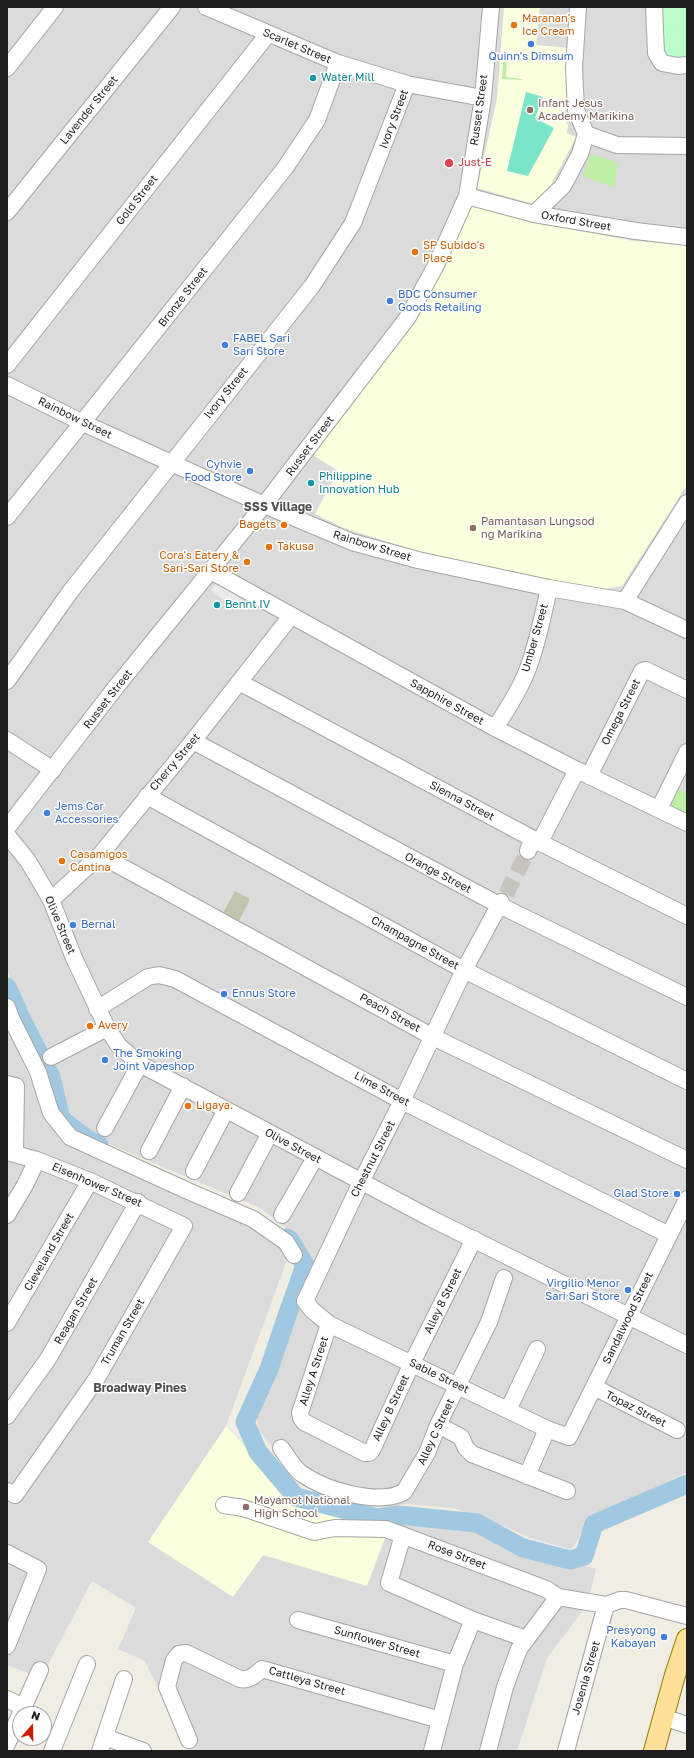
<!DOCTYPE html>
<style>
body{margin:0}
#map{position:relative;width:694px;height:1758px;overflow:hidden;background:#f0ede3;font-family:"Golos Text",sans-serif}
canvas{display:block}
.frame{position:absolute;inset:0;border:8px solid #1e1e1e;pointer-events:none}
.north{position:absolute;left:12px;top:1706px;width:40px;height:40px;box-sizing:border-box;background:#fff;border:1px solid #a5a5a5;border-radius:50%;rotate:20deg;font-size:11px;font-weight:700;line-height:16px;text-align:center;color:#1e1e1e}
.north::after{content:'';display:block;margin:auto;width:14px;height:18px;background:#cc1b00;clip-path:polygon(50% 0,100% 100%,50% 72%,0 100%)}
</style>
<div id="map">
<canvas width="694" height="1758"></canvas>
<div class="frame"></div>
<div class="north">N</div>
</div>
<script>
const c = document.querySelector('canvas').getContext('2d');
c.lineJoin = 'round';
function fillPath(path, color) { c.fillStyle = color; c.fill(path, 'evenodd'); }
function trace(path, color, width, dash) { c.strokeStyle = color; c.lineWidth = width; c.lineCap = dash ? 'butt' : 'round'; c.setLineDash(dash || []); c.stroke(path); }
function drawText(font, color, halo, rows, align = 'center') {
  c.font = font + ' "Golos Text",sans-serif'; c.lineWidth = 3; c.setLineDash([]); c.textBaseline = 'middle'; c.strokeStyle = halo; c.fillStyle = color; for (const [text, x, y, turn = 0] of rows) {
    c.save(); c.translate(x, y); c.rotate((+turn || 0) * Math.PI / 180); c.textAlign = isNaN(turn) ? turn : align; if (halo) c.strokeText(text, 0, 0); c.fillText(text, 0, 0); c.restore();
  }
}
fillPath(new Path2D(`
 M7 7H687V1472L625 1502 602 1511 583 1528 575 1545 570 1549 530 1538 502 1525 453 1508 408 1504 375 1507 325 1497 299 1481 259 1430 256 1415 283 1341 306 1266 307 1254 285 1227 260 1208 116 1147 76 1126 62 1112 57 1090 7 969Z
 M7 1028 48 1117 271 1234 290 1252 226 1426 290 1496 350 1519H374L397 1516 476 1524 514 1546 596 1569 587 1605 547 1658 517 1751H188L145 1661 118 1649 136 1608 92 1581 41 1678 7 1665Z`), '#dcdbdb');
fillPath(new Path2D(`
 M504 7H540L536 45 570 48 567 106 563 114 568 126 567 133 576 137 540 206 477 188 497 99Z
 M472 203 530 222 634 241 687 245V485L622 586 597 590 538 581 427 554 344 528 315 514 338 471 313 455 415 321Z
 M226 1426 290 1496 387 1533 367 1586 263 1555 233 1597 148 1542Z`), '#faffdd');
fillPath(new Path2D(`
 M235 891 250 899 239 921 223 913Z`), '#c2c5ae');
fillPath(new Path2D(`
 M504 52 507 57 506 77 522 79V80L502 79Z
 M591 154 618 163 614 188 583 176Z
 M676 788 687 794V815L667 805Z`), '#bfeea5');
fillPath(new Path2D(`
 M659 7H687V59L664 56Z`), '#bcfdca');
fillPath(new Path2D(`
 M526 92 543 97 535 118 554 128 528 176 507 171Z`), '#7be5ca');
fillPath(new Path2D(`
 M219 581 241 599 233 608 211 590Z`), '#eaeaea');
trace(new Path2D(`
 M7 987 20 1016 51 1077 61 1119 87 1139 99 1145
 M287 1238 290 1240 305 1265 292 1302
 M290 1307 269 1369 245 1422 258 1452 296 1497 377 1518 398 1515 477 1523 523 1548 570 1560 584 1556 594 1524 687 1484`), '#a0c9e1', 19);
trace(new Path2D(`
 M506 894 528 851`), '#c6c4bc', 16, [16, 8]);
const minor = new Path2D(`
 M206 7 338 63 407 84 483 98
 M654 7 656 53 662 63 678 66 687 65
 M7 68 55 7
 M586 134 617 145 687 146
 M467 196 534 214 636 231 687 237
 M7 212 172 7
 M534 214 563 186 580 154 586 134 576 110 574 68 578 7
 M7 365 268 34
 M7 385 83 423 264 505 352 542 418 560 549 588 625 601 687 630
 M7 517 285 168 317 120 338 63
 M211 571 495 728 577 770 687 823
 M625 601 687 503
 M7 681 70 592 312 286 353 223 407 84
 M239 682 537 841 687 916
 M495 728C507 710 519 691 527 671 537 645 543 616 549 588
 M7 740 53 770
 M193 741 499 905 687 997
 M589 776 642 671 646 670 687 690
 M147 796 464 970 687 1081
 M659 809 687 752
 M7 828 116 687 264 505 408 317 436 265 467 196 483 98 491 7
 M7 835 28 861 51 900 74 958 107 1028 119 1046 140 1064 430 1218 687 1345
 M528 851 529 847 543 836 577 770
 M100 855 433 1037 687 1160
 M51 900 100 855 193 741 291 616
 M501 902 464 970 402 1101 361 1182 305 1301 312 1310 329 1324 547 1429 569 1437 687 1199
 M7 1007 11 1018 38 1072 51 1113 70 1137 188 1191 253 1219 286 1242 294 1255
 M97 1009 148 977 159 975 175 979 402 1101 669 1235
 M51 1057 107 1028
 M7 1084 16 1086 15 1154
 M105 1128 140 1064
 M149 1151 183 1086
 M7 1152 37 1160 90 1181 184 1226 97 1378 15 1495 7 1491
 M194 1171 226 1110
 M238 1193 270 1133
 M7 1215 25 1185 37 1160
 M282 1215 315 1158
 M7 1323 90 1181
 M329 1324 300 1413 301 1418 304 1422 365 1453H369L372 1450 412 1363 474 1239
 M594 1387 677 1430
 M508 1410 537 1349
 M7 1416 48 1359 138 1202
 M438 1425 461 1437 466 1448 472 1454 567 1491
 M281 1448C287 1456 294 1469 302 1474 325 1490 378 1506 404 1492L427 1453 438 1425 489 1322 504 1278
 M527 1476 547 1429
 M224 1505 243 1508 314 1532 335 1528 386 1529 546 1589 558 1597 606 1605 620 1600H626L687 1616
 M403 1535 389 1583 473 1620 526 1639
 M7 1553 38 1569 7 1646
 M298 1620 455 1664
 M7 1699 23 1707
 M663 1717 687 1725
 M105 1737 143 1751
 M189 1740 167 1687 174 1660 179 1654 186 1653 240 1679C249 1681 255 1675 262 1669L440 1720
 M7 1744 40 1670
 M52 1751 87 1664
 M100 1751 124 1679
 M432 1751 455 1664 473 1620
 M488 1751 505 1687 519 1649 558 1597
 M566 1751 606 1605`);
const major = new Path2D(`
 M654 1751 675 1675 687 1639`);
trace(minor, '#a5a5a5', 18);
trace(major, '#987a00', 22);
trace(minor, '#fff', 16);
trace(major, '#ffe099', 20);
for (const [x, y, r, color] of [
 [514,25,4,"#e8710a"],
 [531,44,4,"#3f7fe0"],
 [313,78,4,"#0f9aa8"],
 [530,110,4,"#8d6e63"],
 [449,163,5,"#e0444e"],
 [415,252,4,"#e8710a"],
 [390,301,4,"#3f7fe0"],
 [225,345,4,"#3f7fe0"],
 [250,471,4,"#3f7fe0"],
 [311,483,4,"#0f9aa8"],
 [284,525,4,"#e8710a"],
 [473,528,4,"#8d6e63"],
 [269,547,4,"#e8710a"],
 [247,562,4,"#e8710a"],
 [217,605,4,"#0f9aa8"],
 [47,813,4,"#3f7fe0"],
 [62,861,4,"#e8710a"],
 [73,925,4,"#3f7fe0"],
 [224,994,4,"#3f7fe0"],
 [90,1026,4,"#e8710a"],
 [105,1060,4,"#3f7fe0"],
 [188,1106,4,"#e8710a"],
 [677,1194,4,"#3f7fe0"],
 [628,1290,4,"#3f7fe0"],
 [246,1507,4,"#8d6e63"],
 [664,1637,4,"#3f7fe0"]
]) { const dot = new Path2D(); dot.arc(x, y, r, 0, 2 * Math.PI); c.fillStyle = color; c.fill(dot); trace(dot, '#fff', 1.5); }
drawText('11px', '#c56008', '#fff', [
 ["Maranan's",522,19],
 ["Ice Cream",522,32],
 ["SP Subido's",423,246],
 ["Place",423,259],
 ["Bagets",276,525,"right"],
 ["Takusa",277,547],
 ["Cora's Eatery &",239,556,"right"],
 ["Sari-Sari Store",239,569,"right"],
 ["Casamigos",70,855],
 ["Cantina",70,868],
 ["Avery",98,1026],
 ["Ligaya.",196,1106]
], 'left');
drawText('11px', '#1e1e1e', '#fff', [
 ["Scarlet Street",297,46,23],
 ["Lavender Street",89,110,-51],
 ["Russet Street",479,110,-82],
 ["Ivory Street",394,119,-69],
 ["Gold Street",137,200,-52],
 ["Oxford Street",576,221,10],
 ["Bronze Street",183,297,-52],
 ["Ivory Street",226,393,-51],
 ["Rainbow Street",75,418,26],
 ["Russet Street",310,446,-53],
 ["Rainbow Street",372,546,17],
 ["Umber Street",535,638,-74],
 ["Russet Street",108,699,-52],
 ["Sapphire Street",447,702,29],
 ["Omega Street",621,712,-63],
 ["Cherry Street",175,762,-50],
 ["Sienna Street",462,801,28],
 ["Orange Street",438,873,28],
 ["Olive Street",60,925,67],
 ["Champagne Street",415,943,29],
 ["Peach Street",390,1013,29],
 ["Lime Street",382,1089,28],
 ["Olive Street",293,1146,28],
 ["Chestnut Street",373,1159,-63],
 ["Eisenhower Street",97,1185,23],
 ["Cleveland Street",49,1252,-60],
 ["Alley 8 Street",443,1301,-64],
 ["Reagan Street",76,1311,-60],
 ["Sandalwood Street",628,1318,-64],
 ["Truman Street",123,1332,-60],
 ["Alley A Street",314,1371,-72],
 ["Sable Street",439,1376,26],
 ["Alley B Street",391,1408,-65],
 ["Topaz Street",636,1409,27],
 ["Alley C Street",436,1432,-65],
 ["Rose Street",457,1555,21],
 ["Sunflower Street",377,1642,16],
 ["Josenia Street",586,1678,-74],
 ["Cattleya Street",307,1681,16]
]);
drawText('11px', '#366cbe', '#fff', [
 ["Quinn's Dimsum",531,57,"center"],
 ["BDC Consumer",398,295],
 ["Goods Retailing",398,308],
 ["FABEL Sari",233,339],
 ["Sari Store",233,352],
 ["Cyhvie",242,465,"right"],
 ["Food Store",242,478,"right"],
 ["Jems Car",55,807],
 ["Accessories",55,820],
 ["Bernal",81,925],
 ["Ennus Store",232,994],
 ["The Smoking",113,1054],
 ["Joint Vapeshop",113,1067],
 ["Glad Store",669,1194,"right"],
 ["Virgilio Menor",620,1284,"right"],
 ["Sari Sari Store",620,1297,"right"],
 ["Presyong",656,1631,"right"],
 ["Kabayan",656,1644,"right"]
], 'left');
drawText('11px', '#0d838f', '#fff', [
 ["Water Mill",321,78],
 ["Philippine",319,477],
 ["Innovation Hub",319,490],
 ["Bennt IV",225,605]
], 'left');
drawText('11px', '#785e54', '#fff', [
 ["Infant Jesus",538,104],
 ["Academy Marikina",538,117],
 ["Pamantasan Lungsod",481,522],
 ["ng Marikina",481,535],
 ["Mayamot National",254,1501],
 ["High School",254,1514]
], 'left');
drawText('11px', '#be3a42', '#fff', [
 ["Just-E",458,163]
], 'left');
drawText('bold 12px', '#515151', '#fff', [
 ["SSS Village",278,507],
 ["Broadway Pines",140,1388]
]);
</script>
